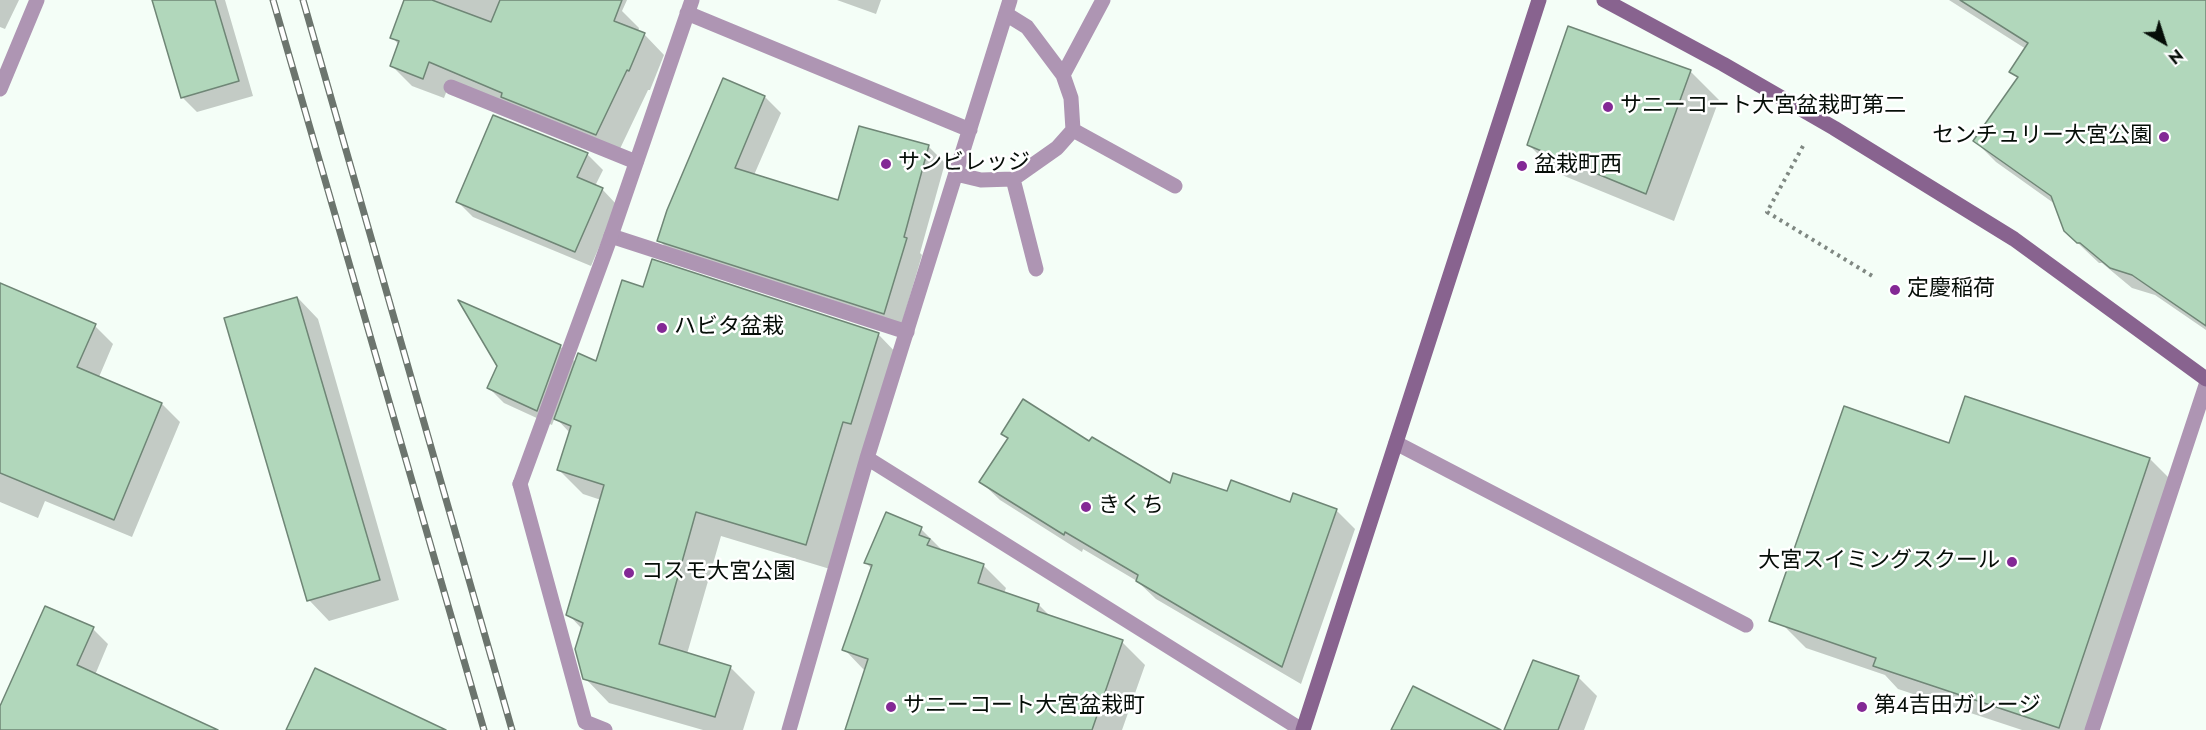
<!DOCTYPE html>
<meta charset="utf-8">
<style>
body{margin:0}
#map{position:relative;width:2206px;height:730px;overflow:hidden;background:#f4fef7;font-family:Jost,sans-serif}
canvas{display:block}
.north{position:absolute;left:2134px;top:12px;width:60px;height:60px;-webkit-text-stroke:4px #fff;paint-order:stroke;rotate:141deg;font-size:16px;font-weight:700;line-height:24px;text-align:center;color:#060e08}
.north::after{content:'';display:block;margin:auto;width:21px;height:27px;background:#060e08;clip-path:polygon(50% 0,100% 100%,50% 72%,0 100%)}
</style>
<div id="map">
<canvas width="2206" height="730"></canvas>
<div class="north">N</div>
</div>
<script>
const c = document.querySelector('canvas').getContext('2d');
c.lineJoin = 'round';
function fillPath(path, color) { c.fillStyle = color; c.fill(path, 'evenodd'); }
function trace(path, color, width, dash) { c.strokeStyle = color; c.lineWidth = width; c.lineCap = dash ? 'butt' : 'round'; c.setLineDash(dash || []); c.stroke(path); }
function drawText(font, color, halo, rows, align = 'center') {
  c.font = font + ' Jost,"Noto Sans JP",sans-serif'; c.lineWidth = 5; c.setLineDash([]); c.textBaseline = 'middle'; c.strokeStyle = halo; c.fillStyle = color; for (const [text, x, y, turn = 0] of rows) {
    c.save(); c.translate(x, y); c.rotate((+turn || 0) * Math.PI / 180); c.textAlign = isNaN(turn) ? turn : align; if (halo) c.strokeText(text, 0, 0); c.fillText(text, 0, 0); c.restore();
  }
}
fillPath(new Path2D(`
 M0 0H19L5 29 0 27Z
 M154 0H225L253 96 197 112 182 97Z
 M405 0H627L622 11 639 28 638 32 644 34 664 55 650 90H648L617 155 450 82 444 98 412 86 392 66 399 45 392 37Z
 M837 0H881L876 14Z
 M1949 0H2187L2206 8V330L2155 295 2132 288 2102 263H2099L2065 231 2055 204 1996 162 1975 141 2019 79 2011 72 2026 49Z
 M1690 71 1719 100 1674 221 1557 173 1528 144Z
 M724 80 765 97 781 113 754 175 839 202 928 146 945 163 920 253 922 255 900 330 675 257 659 240Z
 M494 117 587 154 603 170 595 186 602 189 617 205 591 266 473 217 458 202Z
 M0 285 95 326 113 344 99 377 162 404 180 422 132 537 45 501 38 518 0 502Z
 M644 289 878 334 902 359 830 569 721 536 687 654 731 668 755 692 743 730H703L609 703 585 678 583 630 568 614 601 500 583 494 559 470 570 433 555 417 552 425 504 403 489 388 560 346 576 363H597Z
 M298 298 318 319 399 600 329 621 309 600 226 319Z
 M1966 398 2150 459 2173 482 2089 730H2022L1898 689 1885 675 1806 648 1783 625 1950 445Z
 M1003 434 1090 443 1171 485 1336 510 1355 529 1301 684 1156 599 1137 581 1083 549 1082 552 1000 500 981 482 1009 439Z
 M921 529 944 552 983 565 1006 588 1004 593 1039 605 1051 617 1122 642 1145 665 1122 730H846L865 671 844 649 872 569 866 563Z
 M93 629 108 644 95 675 188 730H0V710Z
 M1578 677 1597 696 1584 730H1506Z`), '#0003');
const building = new Path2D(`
 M152 0H215L239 81 181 98Z
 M404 0H432L491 22 500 0H622L614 21 645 33 629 71 627 70 596 135 501 97 502 93 429 62 423 79 390 66 399 41 390 38Z
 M1960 0H2206V326L2132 275 2110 268 2080 243H2077L2064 231 2051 196 1973 141 2018 77 2009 72 2028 43Z
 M1568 26 1691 70 1646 194 1527 145Z
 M723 78 765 96 735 168 838 200 859 126 929 145 904 237 907 238 884 314 657 241 667 210Z
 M493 115 588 153 577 177 603 188 575 252 456 202Z
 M652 259 879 333 851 424 843 422 806 545 696 512 659 644 731 666 715 717 583 679 575 649 583 623 566 615 604 485 557 470 571 426 554 419 578 353 596 361 622 280 643 287Z
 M0 283 96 324 77 367 162 403 114 520 0 473Z
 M297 297 380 580 307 601 224 318Z
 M458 300 561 345 537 411 487 388 497 366Z
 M1965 396 2150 458 2059 728 1873 666 1876 658 1769 621 1844 406 1949 443Z
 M1023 399 1089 441 1092 437 1170 483 1173 473 1227 491 1231 480 1290 502 1293 493 1337 509 1282 667 1136 581 1138 575 1065 532 1064 535 979 482 1008 438 1001 434Z
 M886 512 922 527 919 535 930 539 927 545 984 564 978 583 1039 604 1037 611 1123 640 1092 730H845L868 659 842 650 872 565 864 563Z
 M45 606 94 627 77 665 218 730H0V706Z
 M1533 660 1579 676 1558 730H1504Z
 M315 668 446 730H286Z
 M1413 686 1501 730H1391Z`);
fillPath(building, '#b1d7bb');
trace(building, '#6f8676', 1.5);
trace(new Path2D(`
 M1803 146 1767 212 1874 277`), '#7f8882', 4, [3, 4.5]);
trace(new Path2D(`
 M1063 75 1103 0
 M451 87 636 162
 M1073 130 1175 186
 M956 174 981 180 1013 179 1057 148 1073 130 1071 98 1063 75 1027 27 1006 14
 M1013 179 1036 269
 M611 236 907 332
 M1396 443 1746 625
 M520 484 585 722 605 730`), '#ae95b3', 15);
trace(new Path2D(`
 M687 13 970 130
 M0 89 37 0
 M867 458 1302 730
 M520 484 611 236 692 0
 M789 730 867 458 1010 0
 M2092 730 2206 385`), '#ae95b3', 15);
trace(new Path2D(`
 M1604 0 1723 64 1834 128 2014 239 2206 379
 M1303 730 1539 0`), '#88638f', 15);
const rail = new Path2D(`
 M273 0 484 730
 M303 0 512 730`);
trace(rail, '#6c756e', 7);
trace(rail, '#fff', 4.5, [14]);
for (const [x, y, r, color] of [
 [1608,107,6,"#832895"],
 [2164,137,6,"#832895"],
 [886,164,6,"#832895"],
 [1522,166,6,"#832895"],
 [1895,290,6,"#832895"],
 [662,328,6,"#832895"],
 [1086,507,6,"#832895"],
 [2012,562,6,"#832895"],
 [629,573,6,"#832895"],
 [891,707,6,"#832895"],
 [1862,707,6,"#832895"]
]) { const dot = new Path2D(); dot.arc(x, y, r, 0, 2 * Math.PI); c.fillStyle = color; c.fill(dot); trace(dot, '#fff', 2); }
drawText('22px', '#060e08', '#fff', [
 ["サニーコート大宮盆栽町第二",1620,107],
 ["センチュリー大宮公園",2152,137,"right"],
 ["サンビレッジ",898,164],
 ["盆栽町西",1534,166],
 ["定慶稲荷",1907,290],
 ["ハビタ盆栽",674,328],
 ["きくち",1098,507],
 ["大宮スイミングスクール",2000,562,"right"],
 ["コスモ大宮公園",641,573],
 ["サニーコート大宮盆栽町",903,707],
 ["第4吉田ガレージ",1874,707]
], 'left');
</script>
